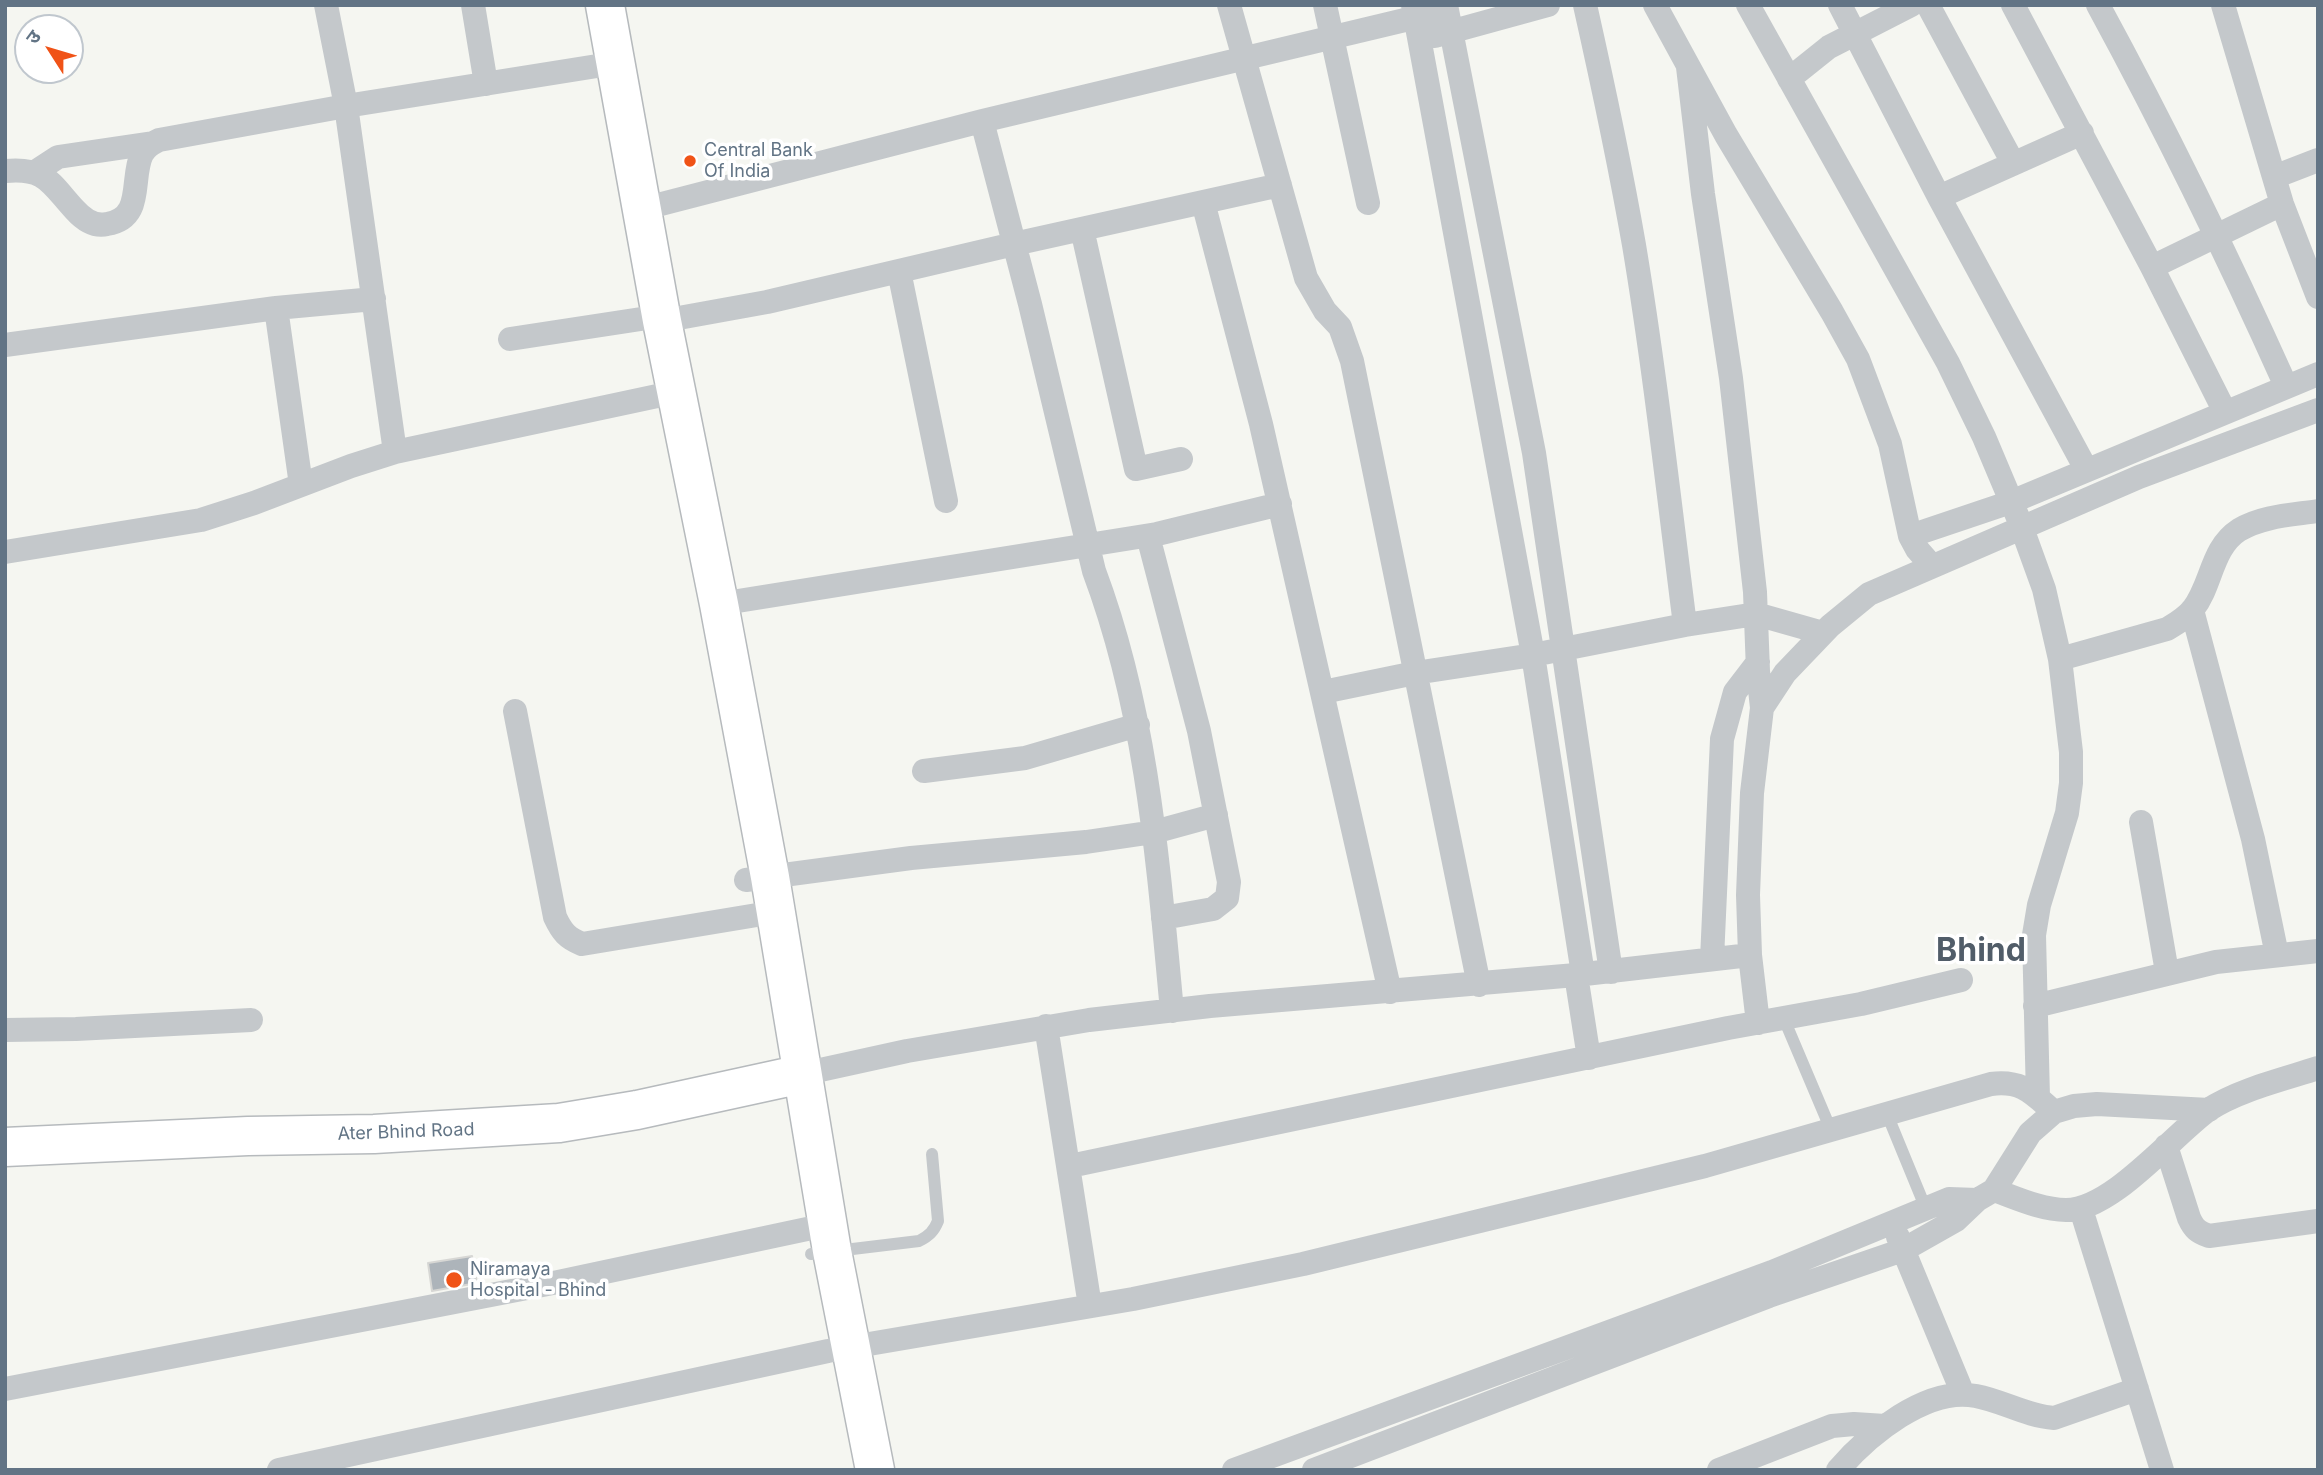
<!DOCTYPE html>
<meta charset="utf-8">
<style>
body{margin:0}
#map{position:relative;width:2323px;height:1475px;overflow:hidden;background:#f5f6f1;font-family:Inter,"Noto Sans Devanagari",sans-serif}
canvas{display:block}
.frame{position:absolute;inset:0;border:7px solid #627485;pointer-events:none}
.north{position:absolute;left:14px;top:14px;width:70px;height:70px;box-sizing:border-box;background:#fff;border:2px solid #c0c7ce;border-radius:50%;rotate:307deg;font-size:19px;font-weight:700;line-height:28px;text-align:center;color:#627485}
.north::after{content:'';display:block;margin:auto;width:24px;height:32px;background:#f05317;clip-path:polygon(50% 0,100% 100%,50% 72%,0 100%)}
</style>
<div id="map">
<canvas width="2323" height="1475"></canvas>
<div class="frame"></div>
<div class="north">उ</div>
</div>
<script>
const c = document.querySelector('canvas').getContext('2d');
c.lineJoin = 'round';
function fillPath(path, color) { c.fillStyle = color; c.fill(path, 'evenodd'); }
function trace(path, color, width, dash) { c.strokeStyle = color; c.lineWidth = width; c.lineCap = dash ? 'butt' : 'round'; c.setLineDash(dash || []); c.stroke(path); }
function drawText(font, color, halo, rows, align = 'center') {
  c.font = font + ' Inter,sans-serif'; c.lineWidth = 7; c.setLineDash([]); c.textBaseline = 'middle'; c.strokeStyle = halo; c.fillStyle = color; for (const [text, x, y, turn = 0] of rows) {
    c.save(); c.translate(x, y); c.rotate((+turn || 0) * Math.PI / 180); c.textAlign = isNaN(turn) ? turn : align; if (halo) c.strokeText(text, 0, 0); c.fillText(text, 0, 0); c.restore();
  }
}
const building = new Path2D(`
 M472 1256 477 1283 432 1291 428 1263Z`);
fillPath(building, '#adb4ba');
trace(building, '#d7d7d4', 2);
const trunk = new Path2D(`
 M605 5 662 321 719 604 770 877 832 1251 875 1470
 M5 1147 248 1136 374 1134 559 1123 637 1110 802 1074`);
trace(trunk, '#b6babd', 41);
trace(new Path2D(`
 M1784 1019 1831 1130
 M1887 1114 1926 1209
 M811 1254 919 1241C929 1236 934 1231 938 1221L932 1154`), '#c4c8cb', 12);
trace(new Path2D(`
 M326 5 346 106 395 452
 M473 5 486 84
 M1229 5 1306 278 1325 311 1340 327 1352 361 1479 985
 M1325 5 1368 203
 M1413 5 1533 655 1583 974
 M1446 5 1534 453 1611 972
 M1585 5C1603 85 1620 165 1634 245 1655 371 1669 499 1685 625
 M1655 5 1726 135 1832 312 1858 359 1890 444 1910 536 1917 549 1931 565
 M1748 5 1948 363 1984 437 2019 520 2044 589 2060 659 2071 752V783L2067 813 2039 905 2034 935 2038 1098
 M1840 5 1939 197 2086 469
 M1928 5 2013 163
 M2013 5 2152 267 2225 412
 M2098 5C2166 130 2228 257 2286 386
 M2223 5 2282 204 2318 297
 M1435 36 1548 5
 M1688 67 1703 194 1731 378 1755 592 1758 671 1762 708 1752 793 1748 895 1750 955 1758 1023
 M1789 79 1829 47 1911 5
 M982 121 1030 304 1094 571C1147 712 1158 862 1172 1011
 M5 171C46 167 50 183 75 210 84 220 94 227 107 224 145 218 130 178 142 154 146 147 152 143 159 140L346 106 616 63
 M35 172 58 157 153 143
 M2274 177 2318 160
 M1939 197 2082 133
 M1203 202 1261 424 1390 992
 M642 209 982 121 1430 14
 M1082 229 1136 469 1181 459
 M2152 267 2282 204
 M899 271 946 501
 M276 308 301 485
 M662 321 767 302 1014 244 1280 185
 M510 339 641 319
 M5 345 276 308 374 299
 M1148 536 1199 731 1229 882 1227 898 1213 909 1163 918
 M1910 536 2011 502 2318 374
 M5 552 201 520 254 503 351 466 395 452 676 392
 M719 604 1157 534 1280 504
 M2192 610 2253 839 2277 955
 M2060 659 2167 629C2177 623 2186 618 2193 609 2212 585 2211 548 2239 530 2262 516 2292 515 2318 511
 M1323 692 1415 673 1533 655 1685 625 1756 614 1823 633
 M1762 708 1785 673 1830 626 1869 594 2139 477 2318 410
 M515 711 555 917C562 932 567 938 582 944L775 912
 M924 771 1025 758 1138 725
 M2141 822 2167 972
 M746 880 911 858 1086 842 1154 832 1216 815
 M1712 959 1722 739 1735 692 1758 662
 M1576 975 1589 1058
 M2035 1006 2216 962 2318 951
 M1046 1026 1090 1306
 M5 1030 76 1029 251 1020
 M802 1074 907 1051 1089 1020 1210 1006 1576 975 1750 955
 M2166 1146 2189 1218C2194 1229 2198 1232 2209 1236L2318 1221
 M1070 1166 1728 1028 1861 1004 1961 980
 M1994 1190C2016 1198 2042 1210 2066 1210 2112 1210 2171 1137 2208 1110 2238 1090 2284 1079 2318 1068
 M2081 1209 2162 1470
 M1898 1237 1963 1394
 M5 1389 558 1282 807 1229
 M279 1470 828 1351 1133 1299 1303 1264 1705 1166 1991 1084C2022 1080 2032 1093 2054 1112
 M1234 1470 1772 1272 1949 1199 1977 1200
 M1314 1470 1769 1296 1903 1250 1956 1220 1977 1200 1994 1190 2030 1133 2054 1112 2074 1106 2097 1104 2209 1110
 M1719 1470 1832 1426 1854 1424 1885 1426
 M1838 1470C1868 1435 1927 1386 1976 1396 2003 1401 2026 1416 2054 1418L2137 1389`), '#c4c8cb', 24);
trace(trunk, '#fff', 38);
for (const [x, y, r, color] of [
 [690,161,7,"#f05317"],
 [454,1280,9,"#f05317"]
]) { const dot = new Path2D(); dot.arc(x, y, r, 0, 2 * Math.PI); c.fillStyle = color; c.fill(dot); trace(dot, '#fff', 2.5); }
drawText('18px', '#627485', '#fff', [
 ["Central Bank",704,151],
 ["Of India",704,172],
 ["Niramaya",470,1270],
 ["Hospital - Bhind",470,1291]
], 'left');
drawText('18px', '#627485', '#fff', [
 ["Ater Bhind Road",406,1132,-2]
]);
drawText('bold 32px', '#515d69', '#fff', [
 ["Bhind",1981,951]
]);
</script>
